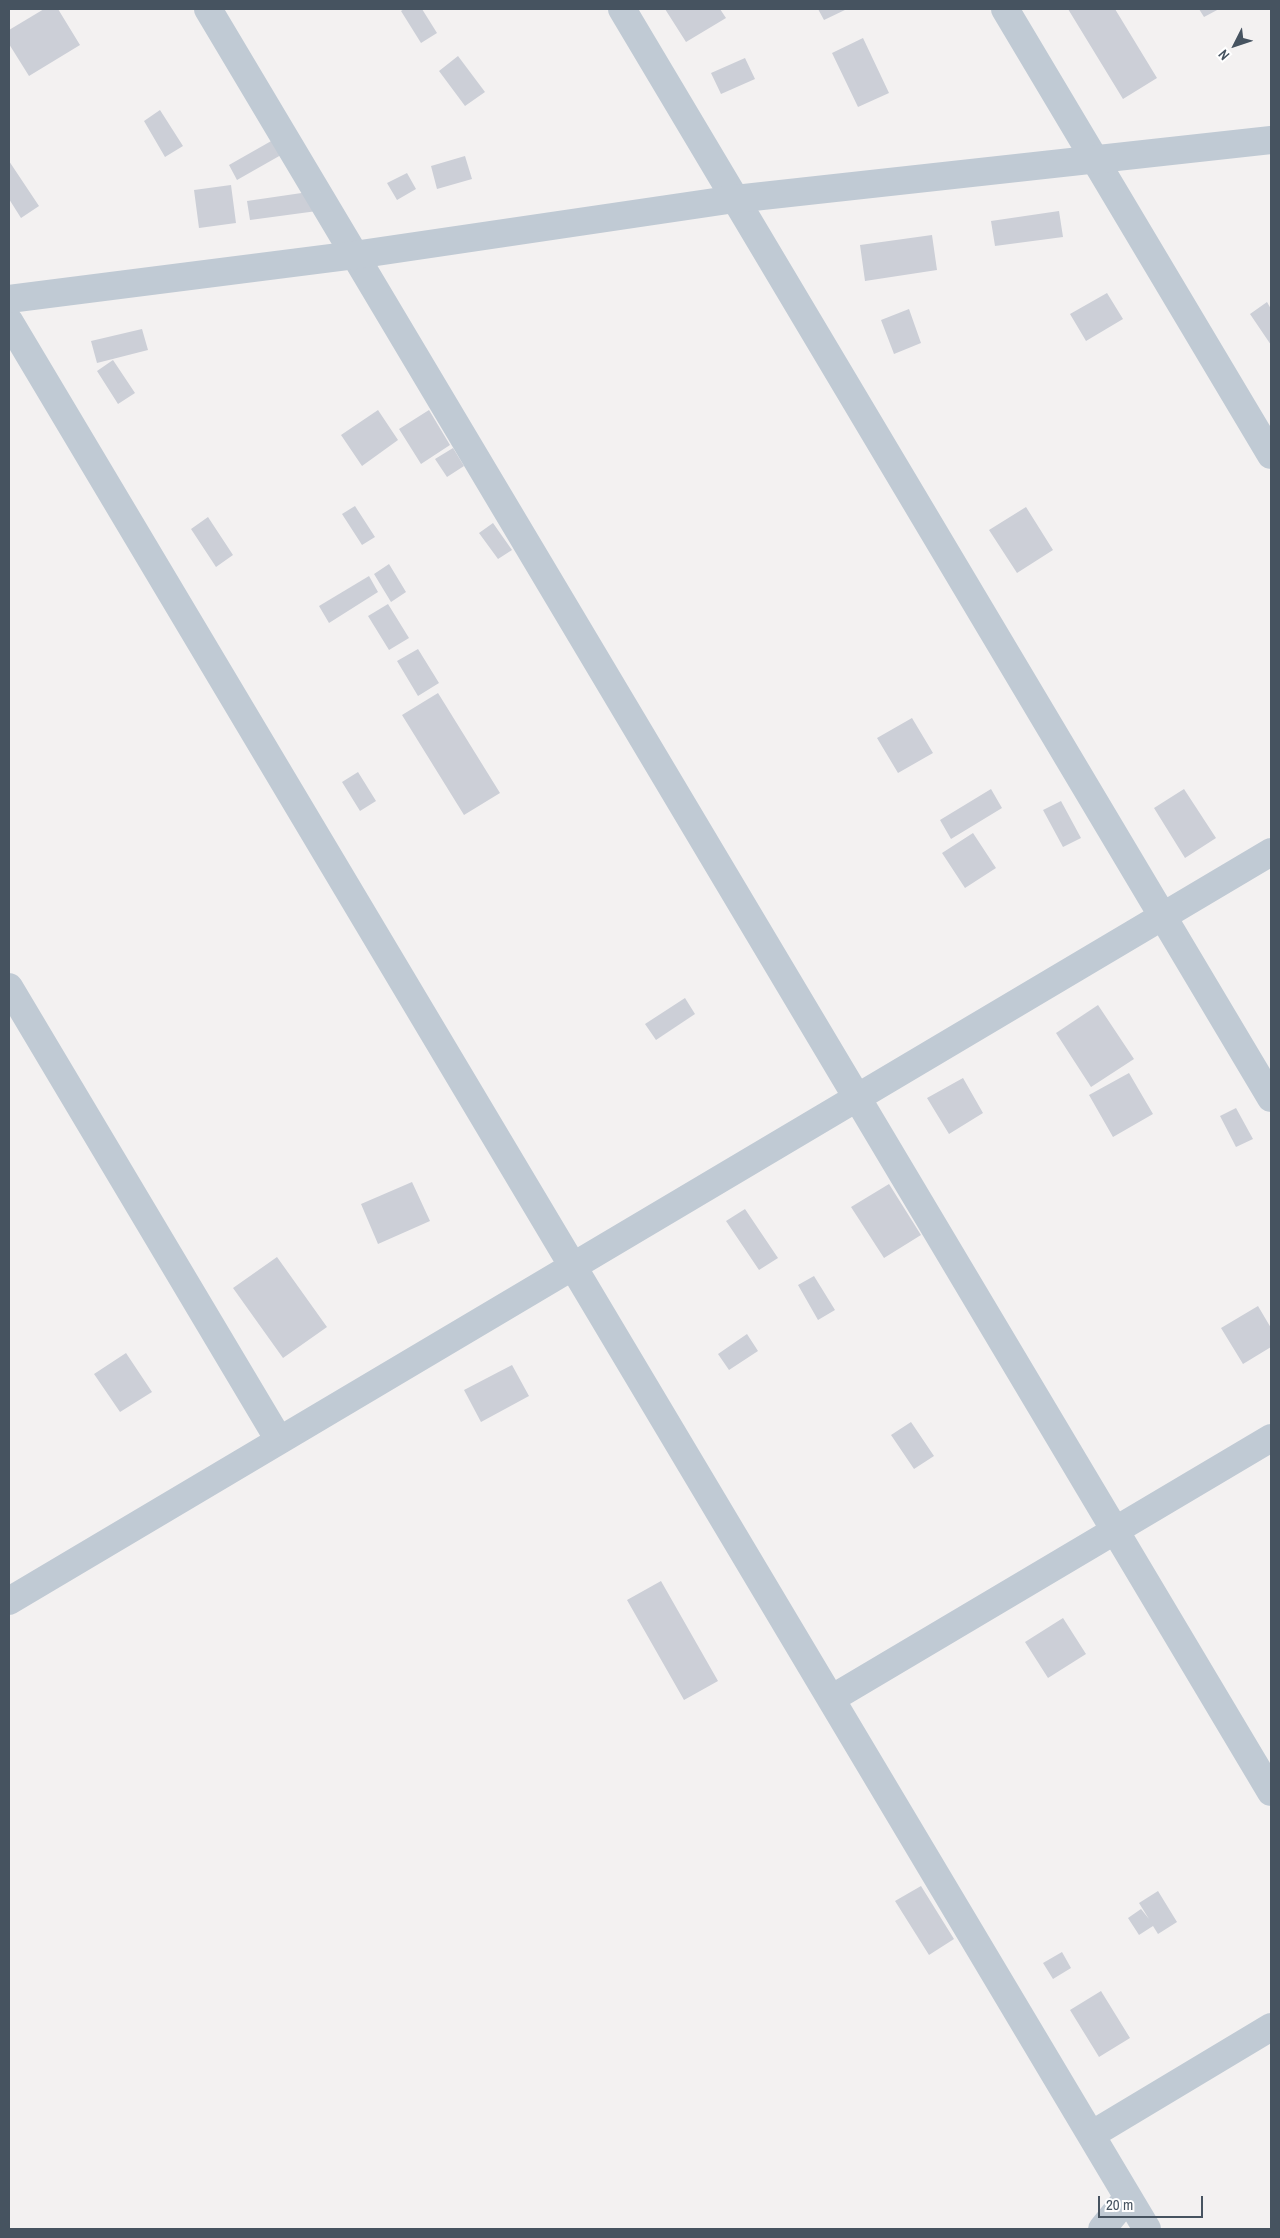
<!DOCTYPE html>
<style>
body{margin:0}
#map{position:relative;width:1280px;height:2238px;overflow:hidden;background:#f3f1f1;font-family:"Archivo Narrow",sans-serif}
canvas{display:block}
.frame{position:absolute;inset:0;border:10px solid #465360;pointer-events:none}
.north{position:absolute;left:1210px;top:20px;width:50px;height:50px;-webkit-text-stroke:4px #fff;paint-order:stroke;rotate:229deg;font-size:14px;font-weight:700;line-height:20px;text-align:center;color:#465360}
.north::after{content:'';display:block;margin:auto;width:18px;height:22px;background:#465360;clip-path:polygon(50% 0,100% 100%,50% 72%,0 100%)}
.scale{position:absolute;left:1098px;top:2196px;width:105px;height:22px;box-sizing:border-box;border:2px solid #465360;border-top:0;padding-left:6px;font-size:15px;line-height:18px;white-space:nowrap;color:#465360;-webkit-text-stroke:4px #fff;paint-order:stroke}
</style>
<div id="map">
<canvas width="1280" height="2238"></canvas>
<div class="frame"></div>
<div class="north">N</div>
<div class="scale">20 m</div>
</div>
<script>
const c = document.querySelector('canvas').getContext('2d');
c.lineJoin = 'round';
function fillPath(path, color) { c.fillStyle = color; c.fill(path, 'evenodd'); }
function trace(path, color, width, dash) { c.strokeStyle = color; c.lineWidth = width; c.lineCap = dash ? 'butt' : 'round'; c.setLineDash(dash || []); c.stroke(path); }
fillPath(new Path2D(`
 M44 9H58L80 45 29 76 9 44V30Z
 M404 9H422L437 33 421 43 401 11Z
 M665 9H720L726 18 686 42Z
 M818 9H847L824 20Z
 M1068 9H1115L1157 78 1123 99Z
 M1199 9H1219L1204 17Z
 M863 38 889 93 858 107 832 53Z
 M458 56 485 92 465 106 439 71Z
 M745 58 755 79 721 94 711 73Z
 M160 110 183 146 165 157 144 121Z
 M273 140 281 155 237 180 229 165Z
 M465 156 472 179 437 189 431 166Z
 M9 161 39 206 21 218 9 199Z
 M407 173 416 189 397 200 387 183Z
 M231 185 236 223 199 228 194 190Z
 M329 189 332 209 250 220 247 201Z
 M1059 211 1063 237 995 246 991 221Z
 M932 235 937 270 865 281 860 245Z
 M1107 293 1123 319 1086 341 1070 314Z
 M1267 302 1271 309V345L1250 314Z
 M909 309 921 343 894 354 881 320Z
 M142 329 148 350 97 363 91 341Z
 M113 360 135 393 118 404 97 371Z
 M378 410 398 440 362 466 341 435Z
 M429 410 450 445 421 464 399 429Z
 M453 448 464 466 447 477 435 459Z
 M355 506 375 537 362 545 342 514Z
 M1026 507 1053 550 1017 573 989 530Z
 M208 517 233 555 216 567 191 529Z
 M493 523 512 550 498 559 479 533Z
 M389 564 406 592 391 602 374 574Z
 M369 576 378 592 329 623 319 606Z
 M388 604 409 638 389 650 368 616Z
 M418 649 439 683 418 696 397 661Z
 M438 693 500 793 464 815 402 715Z
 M912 718 933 753 898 773 877 738Z
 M358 772 376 801 360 811 342 782Z
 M991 789 1002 808 951 839 940 820Z
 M1184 789 1216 838 1185 858 1154 808Z
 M1061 801 1081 838 1063 847 1043 810Z
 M973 833 996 868 965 888 942 853Z
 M685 998 695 1014 656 1040 645 1024Z
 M1098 1005 1134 1059 1091 1087 1056 1033Z
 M1129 1073 1153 1114 1113 1137 1089 1095Z
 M963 1078 983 1113 949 1134 927 1098Z
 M1236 1108 1253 1139 1236 1147 1220 1116Z
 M412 1182 430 1221 378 1244 361 1204Z
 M889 1184 921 1235 884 1258 851 1207Z
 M745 1209 778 1258 759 1270 726 1221Z
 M277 1257 327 1327 283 1358 233 1288Z
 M814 1276 835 1310 818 1320 798 1285Z
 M1258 1306 1271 1328V1347L1243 1364 1221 1328Z
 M747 1334 758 1351 729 1370 718 1354Z
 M126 1353 152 1392 120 1412 94 1374Z
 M512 1365 529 1396 481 1422 464 1390Z
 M911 1422 934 1456 914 1469 891 1435Z
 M661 1581 718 1681 684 1700 627 1600Z
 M1063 1618 1086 1654 1048 1678 1025 1642Z
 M921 1886 954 1939 929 1955 895 1901Z
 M1158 1891 1177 1922 1158 1934 1153 1926 1139 1935 1128 1918 1141 1909 1149 1919 1139 1903Z
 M1062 1952 1071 1968 1053 1979 1043 1963Z
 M1101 1991 1130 2038 1099 2057 1070 2010Z`), '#cccfd7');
trace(new Path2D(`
 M208 9 1271 1792
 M622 9 1271 1098
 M1005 9 1271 455
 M9 321 1147 2229
 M9 987 279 1440
 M9 1601 1271 852
 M831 1699 1271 1438
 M1091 2135 1271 2027
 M1102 2229 1128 2197`), '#c0cad4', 28);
trace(new Path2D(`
 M9 299 355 255 735 199 1271 140`), '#c0cad4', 28);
</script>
